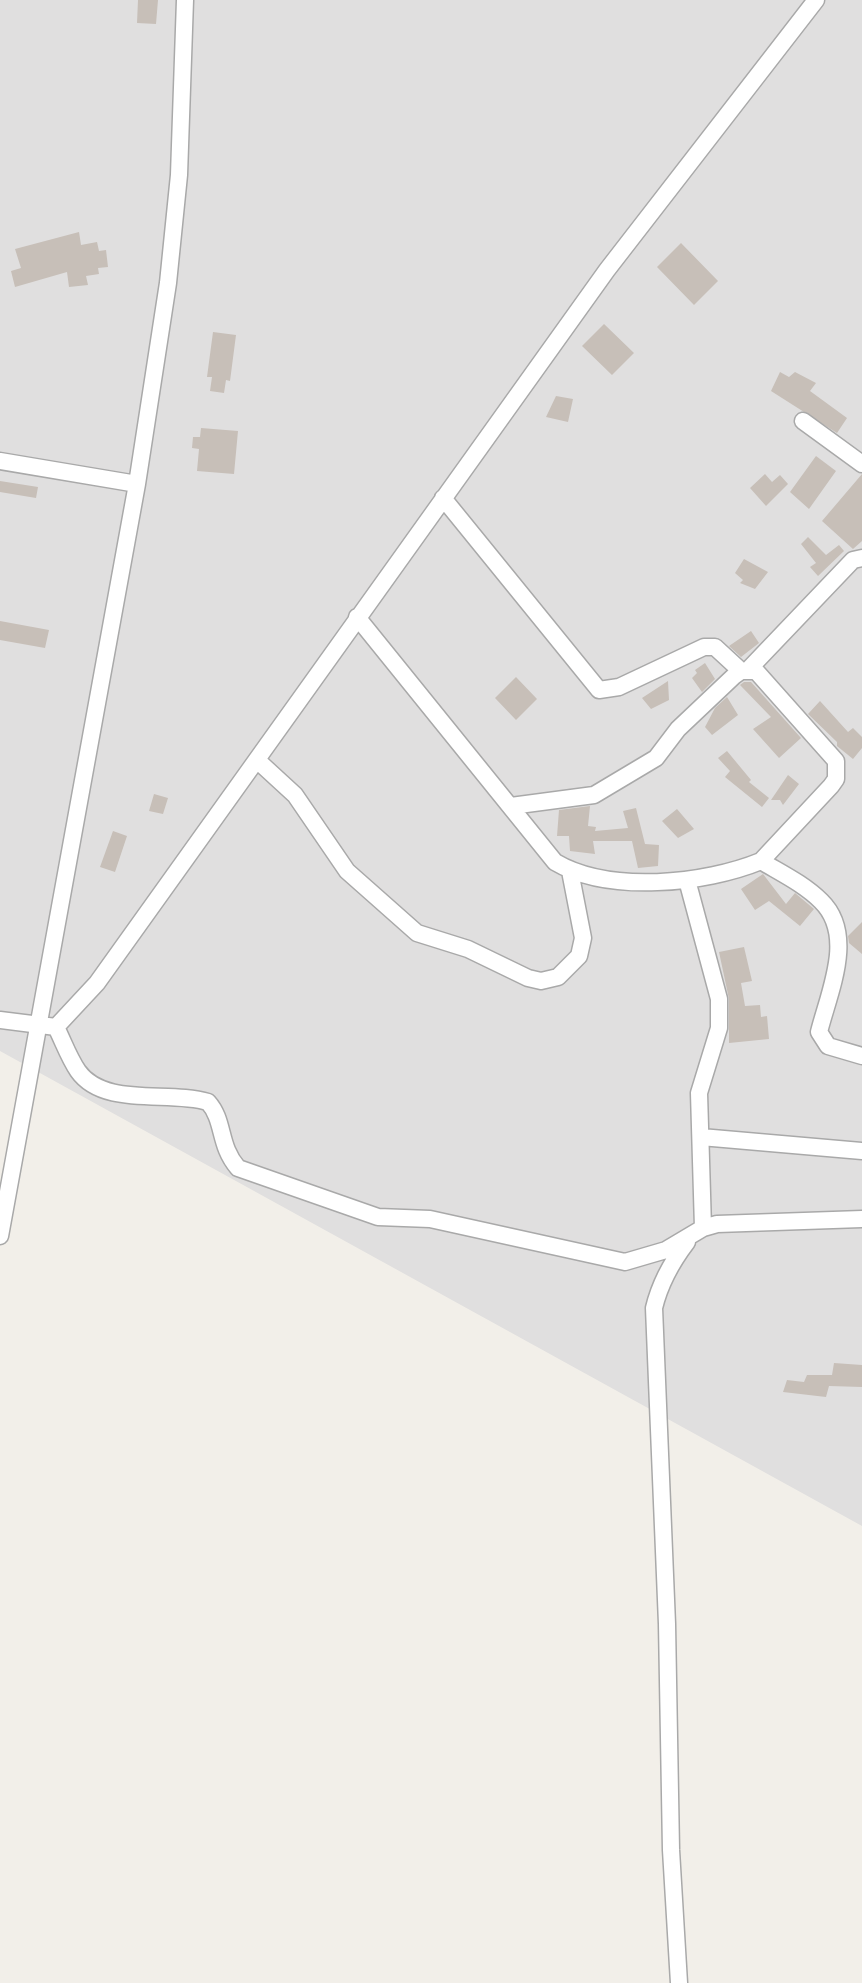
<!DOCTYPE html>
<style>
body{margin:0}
canvas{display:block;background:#f2efe9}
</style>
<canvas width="862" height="1983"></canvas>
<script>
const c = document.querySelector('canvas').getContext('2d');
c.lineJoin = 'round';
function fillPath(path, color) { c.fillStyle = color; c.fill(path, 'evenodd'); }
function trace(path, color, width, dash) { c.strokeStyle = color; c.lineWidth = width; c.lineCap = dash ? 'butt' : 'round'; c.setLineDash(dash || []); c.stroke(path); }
fillPath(new Path2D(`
 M0 0H862V1526L0 1051Z`), '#e0dfdf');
fillPath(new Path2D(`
 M138 0H158L156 24 137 23Z
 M79 232 81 245 97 242 99 251 106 250 108 267 98 268 99 274 86 276 88 285 69 287 67 272 15 287 11 271 21 268 15 249Z
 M681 243 718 281 694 305 657 267Z
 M604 324 634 353 612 375 582 346Z
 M213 332 236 335 230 381 226 380 224 393 210 391 212 377H207Z
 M780 372 789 377 795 372 816 383 810 391 847 418 837 433 771 391Z
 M556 396 573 399 568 422 546 417Z
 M201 428 238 431 234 474 197 471 199 449 192 448 193 437H200Z
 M816 456 836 471 809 509 790 492Z
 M765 474 772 482 780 475 788 484 766 506 750 488Z
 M862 474V541L853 549 822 521Z
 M0 481 38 487 36 498 0 492Z
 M808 537 826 555 839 545 844 551 818 576 810 567 816 563 801 544Z
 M744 559 768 572 755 589 740 583 743 580 735 573Z
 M0 621 49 630 45 648 0 640Z
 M751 631 759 643 741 657 729 646Z
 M705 663 715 679 702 692 692 678 697 673 695 670Z
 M516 677 537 699 516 720 495 698Z
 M668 681 669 700 651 709 642 698Z
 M744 682H751L801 738 779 758 753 729 771 717 740 685Z
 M727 697 738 715 712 735 705 727 715 708Z
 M820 701 848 732 853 728 862 737V748L853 759 837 746V742L808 714Z
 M727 751 751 780 749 782 769 798 762 807 725 777 730 771 718 758Z
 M788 775 799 784 783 805 780 800H771Z
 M154 794 168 798 163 814 149 811Z
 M590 806 588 826 596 827 595 831 628 828 623 811 636 808 645 844 659 845 658 866 638 868 632 841H593L595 854 570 851 569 836H557L559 810Z
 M677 809 694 829 678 838 662 821Z
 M113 831 127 836 115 872 100 867Z
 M763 874 786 904 795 893 814 909 800 926 769 901 755 910 741 889Z
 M862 922V954L849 943 848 936Z
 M744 947 752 981 741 983 745 1006 760 1005 761 1017 767 1016 769 1039 729 1043V999L719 952Z
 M834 1363 862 1365V1387L829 1386 826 1397 783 1392 787 1380 804 1382 807 1375H832Z`), '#c7bfb8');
const minor = new Path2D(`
 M803 421 862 464
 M0 461 137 484
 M443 498 599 690 619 687 704 647H715L741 671
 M357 617 555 862C609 894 705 884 761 861 781 873 804 884 821 901 856 935 829 992 819 1032L828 1046 862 1056
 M748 670 853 560 862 558
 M258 761 295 795 347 871 417 933 468 949 528 978 541 981 558 977 579 956 583 938 570 871
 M511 806 594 795 656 758 678 729 734 676 741 671H756L836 761V779L831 786 761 861
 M687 880 719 999V1028L699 1093 703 1228
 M0 1020 56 1027C63 1041 69 1058 78 1071 104 1108 169 1090 208 1102 225 1121 218 1145 238 1168L378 1217 430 1219 625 1262 666 1250 703 1228 717 1224 862 1219
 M56 1027 97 983 607 270 816 0
 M701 1137 862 1151
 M0 1236 137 484 168 283 179 175 185 0
 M679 1983 671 1850 667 1624 654 1308C660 1283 671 1263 687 1242`);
trace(minor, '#a9a9a9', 19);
trace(minor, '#fff', 16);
</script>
